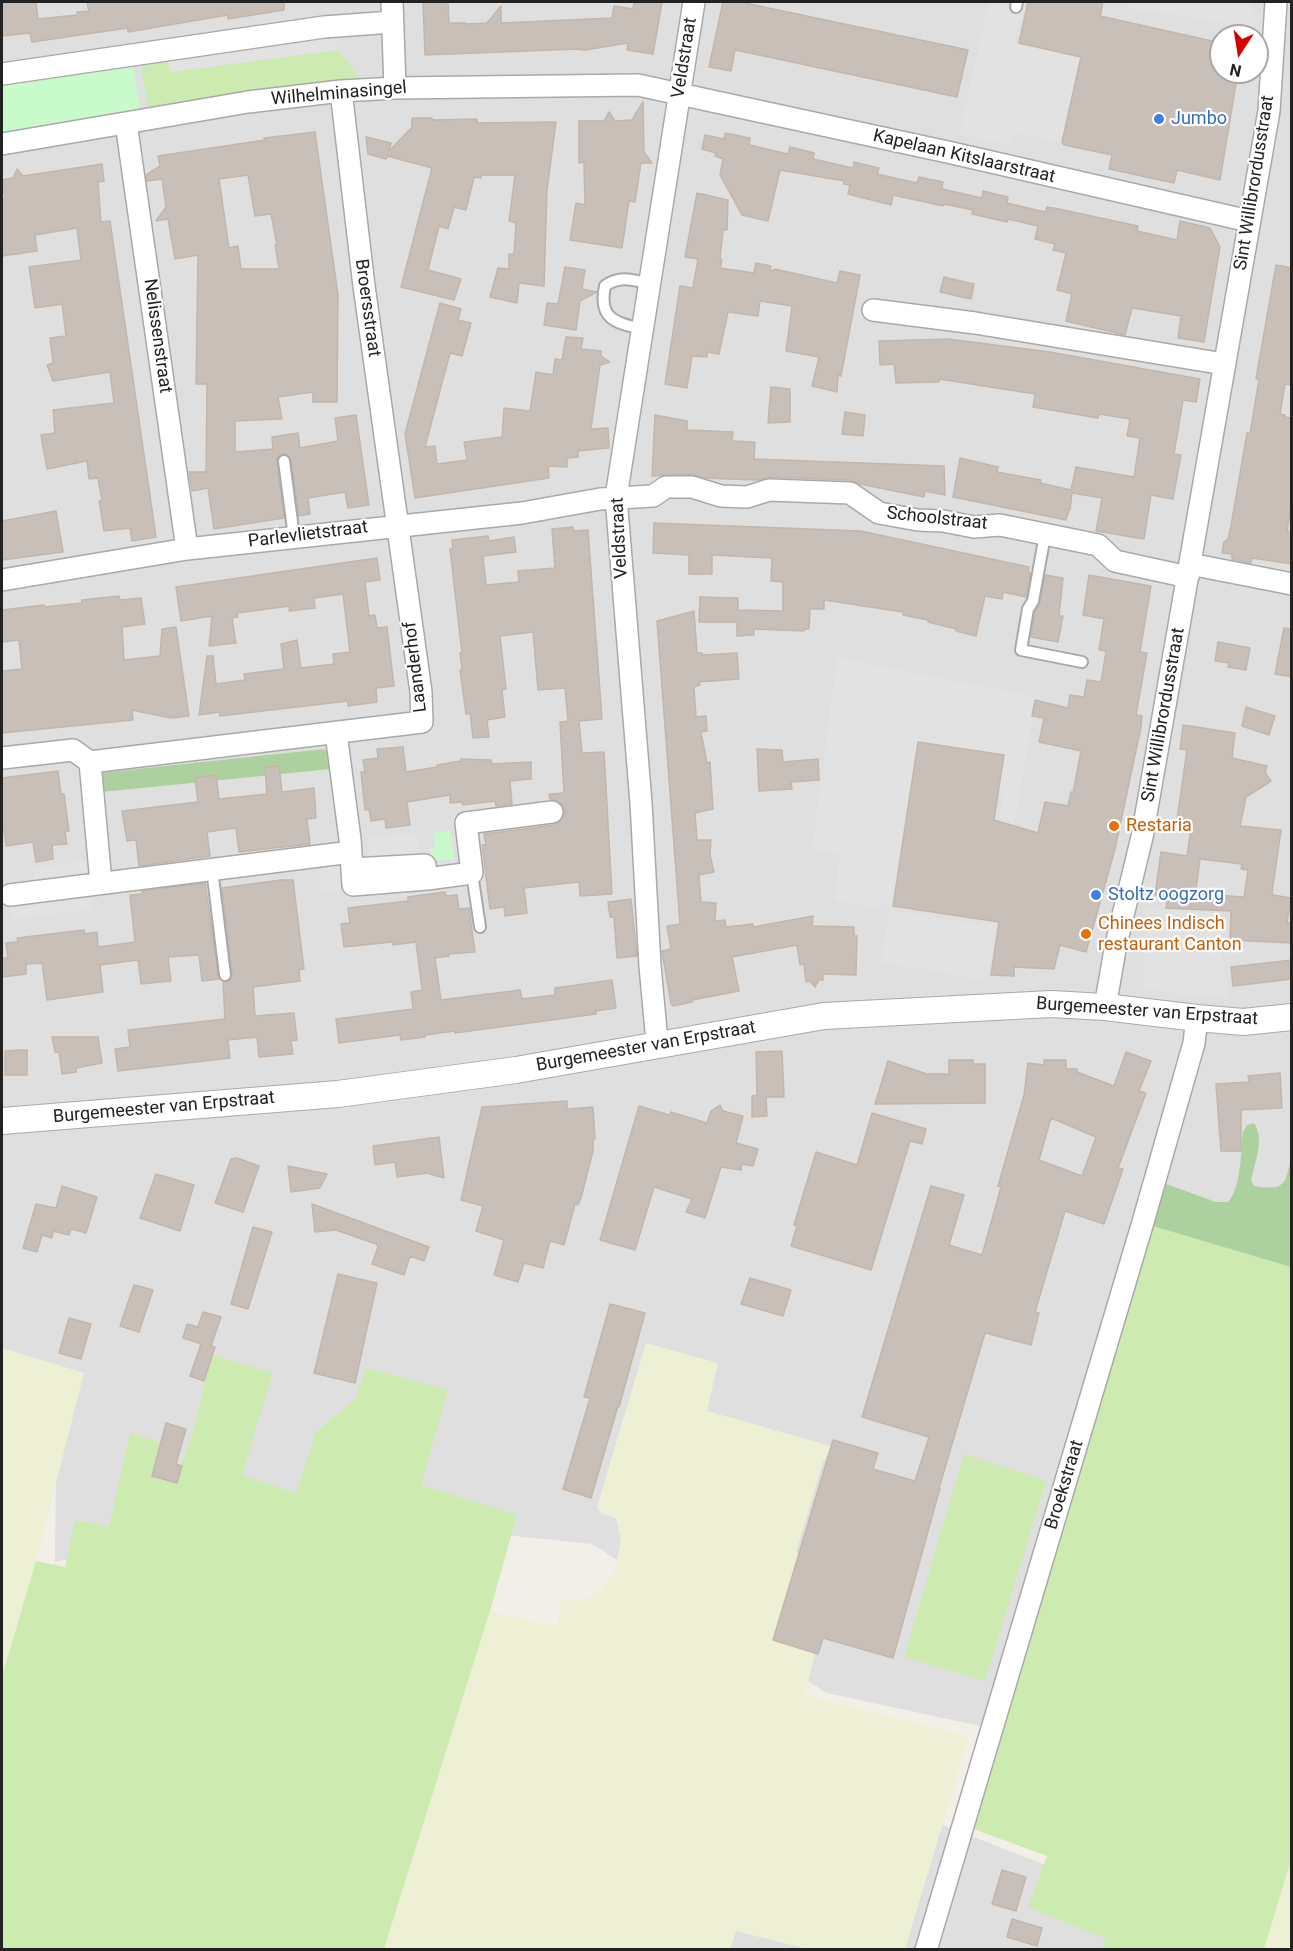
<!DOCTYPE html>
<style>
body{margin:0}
#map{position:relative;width:1293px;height:1951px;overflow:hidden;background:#f2efe9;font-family:Roboto,sans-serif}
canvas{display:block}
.frame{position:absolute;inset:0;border:3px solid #222;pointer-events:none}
.north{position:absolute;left:1209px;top:24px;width:60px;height:60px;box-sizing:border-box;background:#fff;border:2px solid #a7a7a7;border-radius:50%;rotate:192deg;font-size:16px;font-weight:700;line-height:24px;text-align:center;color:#222}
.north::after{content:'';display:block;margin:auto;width:21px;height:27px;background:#d40000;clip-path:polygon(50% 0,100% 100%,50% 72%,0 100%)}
</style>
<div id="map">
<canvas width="1293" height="1951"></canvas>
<div class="frame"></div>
<div class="north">N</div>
</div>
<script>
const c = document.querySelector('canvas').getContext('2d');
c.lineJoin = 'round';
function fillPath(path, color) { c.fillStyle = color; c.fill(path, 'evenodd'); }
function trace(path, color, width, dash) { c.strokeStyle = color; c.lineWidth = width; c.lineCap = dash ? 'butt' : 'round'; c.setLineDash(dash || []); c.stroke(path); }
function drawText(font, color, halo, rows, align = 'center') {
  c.font = font + ' Roboto,sans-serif'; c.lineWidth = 4.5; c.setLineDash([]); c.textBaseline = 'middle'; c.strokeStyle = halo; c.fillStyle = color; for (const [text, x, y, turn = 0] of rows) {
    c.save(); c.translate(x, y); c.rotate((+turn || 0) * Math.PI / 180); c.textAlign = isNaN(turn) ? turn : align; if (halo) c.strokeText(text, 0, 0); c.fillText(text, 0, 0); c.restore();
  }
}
fillPath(new Path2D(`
 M2 2H1291V1385L1003 1731 827 1693 592 1544 291 1513 55 1562 56 1463 2 1444ZM1221 36H1257V72H1221Z
 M930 1820 1123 1895 1106 1949 894 1950Z
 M721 1919 832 1950H713Z`), '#e0dfdf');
fillPath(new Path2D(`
 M646 1343 718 1363 707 1411 834 1447 823 1462 796 1552 839 1566 804 1695 969 1736 905 1949H807L736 1931 730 1949 384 1950 490 1611 556 1627 562 1599 581 1600 599 1592 615 1571 621 1540 616 1518 602 1514 597 1507Z
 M2 1348 84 1373 36 1561 2 1676Z
 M1291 1857V1949H1264Z`), '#eef0d5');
fillPath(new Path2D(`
 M337 50 363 81 148 110 140 61 167 57 170 72Z
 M1153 1226 1291 1267 1292 1857 1264 1949H1102L1106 1939 1028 1907 1047 1856 971 1828Z
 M212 1355 273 1373 242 1475 296 1493 316 1432 355 1399 366 1368 448 1390 421 1485 517 1515 490 1611 384 1949 2 1950V1676L36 1561 65 1567 75 1521 109 1526 130 1434 165 1443 177 1477 193 1431Z
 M964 1454 1046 1481 985 1681 904 1657Z`), '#cdebb0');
fillPath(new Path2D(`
 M324 749 330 755 331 769 102 792 100 773Z
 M1254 1123C1265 1139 1255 1162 1251 1180L1254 1186C1284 1191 1286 1185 1291 1157V1267L1153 1226 1166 1184 1216 1202H1228C1241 1189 1241 1150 1243 1132L1247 1125Z`), '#add19e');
fillPath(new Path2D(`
 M133 64 140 112 3 135 2 84Z
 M450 831 454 859 432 861 430 849 435 848 433 833Z`), '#c8facc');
fillPath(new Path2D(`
 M989 2 1023 10 1015 44 1080 58 1061 143 1013 132 1010 145 959 134Z
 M1129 2H1253L1252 11 1259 13 1257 27 1128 8Z
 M336 34 337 50 170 72 167 57Z
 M837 658 1036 697 987 980 880 962 890 910 981 925 1003 794 911 780 892 905 867 906 835 900 840 853 812 850Z
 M417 833 424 881 320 892 318 865 369 856 367 839Z
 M86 861 93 909 13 919 8 892 35 888 33 868Z
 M1146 909 1220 913V940L1228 996H1197L1144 989Z`), '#e2e2e2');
const building = new Path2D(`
 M15 2H36L38 19 77 15V12L89 11 87 2H284V10L228 19V15L128 32V28L32 42 30 33 2 36V3Z
 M423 2H448L449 23H466V24L487 23 501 6V23L612 18 614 6 633 9 634 2H662L653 54 627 50 628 43 585 50 577 49 425 55Z
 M723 2H740L968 50 957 97 735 50 731 71 709 67Z
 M1028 2H1103L1100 16 1221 43V72H1233L1232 77 1237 78 1220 180 1177 170 1174 183 1109 169 1112 155 1064 145 1062 142 1081 57 1019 43Z
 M643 102 644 152 652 163H641L635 202 629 201 622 248 570 240 576 203 585 205 584 162 579 163V121H604L609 112 615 121 632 120Z
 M412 118H432V120L477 119V123L556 122 547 190 544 286 519 283 517 303 490 297 498 268 509 269V254H514L516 223 509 221 515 175H481V178L474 177 466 210 454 207 448 229 439 226 428 270 461 279 454 300 401 287 432 168 387 156 386 159 368 154 366 137 391 143 389 151 412 127Z
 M315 132 338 295 337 402H313V392L278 397 282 419 235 421V452L273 449 272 437 298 433 300 448 338 441 335 418 356 415 369 505 348 508 345 492 308 498 310 514 299 516 291 460 287 454H282L277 458V462L284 518 214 529 208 488 192 491 189 472H206L207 384H196L198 255 175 259 168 219 156 221 166 207 162 179 147 181 146 175 160 166 158 156 265 140 264 138ZM248 175 255 216 271 214 277 245H275L279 269H241L238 246 229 248 219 179Z
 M725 133 750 138 749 145 788 154 790 147 814 153 813 159 853 168 854 162 866 165 879 168 877 174 917 183 919 177 943 182 942 189 982 198 983 191 995 194 1008 197 1007 203 1045 212 1047 207 1059 209 1138 226 1137 231 1177 240 1180 221 1210 228 1220 247 1204 342 1178 338 1181 316 1132 308 1125 335 1066 321 1072 294 1057 290 1066 253 1053 250 1055 244 1035 239 1038 226 1008 219 1007 222 972 214 973 210 944 204 943 206 893 195 891 205 848 194 850 185 844 184V181L780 170 768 221 742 215 720 175 723 159 715 156 716 153 702 149 705 135 724 139Z
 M102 164 104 181 98 182 101 222 110 221 156 537 132 541 130 528 104 531 99 501H102L98 478 89 479 87 461 47 469 41 435 55 433 53 410 114 403 110 372 53 381 47 365 53 363 50 338 66 336 62 304 35 308 29 267 81 260 77 228 35 235 37 251 2 256V199L5 198 2 180 13 178 17 169 23 176Z
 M697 193 728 200 727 230H723L720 259 722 260 720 268 754 273 756 263 771 266 770 272 775 269 837 283 840 271 860 275 841 376 838 375 837 392 812 386 819 357 786 351 792 306 760 301 758 316 728 312 719 354 707 352V357L692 356 687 388 665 384 680 286 693 288 698 259 685 257Z
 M1276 265 1292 268V385L1285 384 1280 414 1285 415 1284 417 1292 418V502L1287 531 1292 532V564L1252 558 1251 563 1232 559V554L1222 553 1224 542 1228 539 1231 526 1247 433 1250 434 1259 379H1256Z
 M565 267 585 270 582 289 597 292 580 301 576 330 544 325 547 303 558 304Z
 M944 277 974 284 971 299 940 292Z
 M440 303 461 309 458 320 471 323 462 356 450 353 425 447 435 446 437 464 467 460 464 442 502 437 504 408 530 411 536 372 553 375 555 359 562 360 566 337 583 338 581 349 601 351V356L610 362 600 365 591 429 608 428 609 448 578 451V457L567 458V467L548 466 549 478 415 498 405 434Z
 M948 339 1050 352 1200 379 1196 402 1183 400 1174 454 1181 455 1173 499 1151 495 1144 539 1096 531 1102 498 1072 493 1070 510H1069L1066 520 953 497 960 458 998 467 997 472 1041 480 1040 483 1071 490 1076 467 1134 477 1140 438 1127 436 1130 419 1099 414 1098 418 1033 407 1035 394 939 379V382L896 383 894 364 880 365 879 341Z
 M771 387 790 389V422L768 423Z
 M845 412 865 415 863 436 842 434Z
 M655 415 687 421V430L733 432 732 441 755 442 754 459 944 466 945 495 925 491 924 497 860 484 850 480 769 477 759 480 726 479 706 478 692 474 652 476Z
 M56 511 63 552 2 560V521Z
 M654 523 861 531 1029 567 1028 572 1031 573 1026 597 1003 592 1002 599 985 596 976 636 956 631V629L928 622V620L903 615V612L824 600V609H810L809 629H804V631L754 629V635L737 636V622H699L700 597 738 598V610L783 611V582L771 581 772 558 712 555V574H689V555L653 553Z
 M573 527 574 531 588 530 602 719 579 721 582 753 604 752 612 894 580 896 579 882 524 888 527 913 505 916 504 907 490 909 482 845H486L484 834 554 825 559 822 563 817 565 811 562 805 557 801 550 799 549 794 564 793 560 722 568 721 565 688 538 690 533 632 500 636 506 689 502 690 505 717 487 720 489 737 473 738 470 713 466 714 460 670H462L460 653H462L450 549H453L452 540 488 536 489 541 514 537 516 552 483 556 486 585 519 582 518 571 555 568 552 529Z
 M377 558 380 580 365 582 369 616 375 615 377 628 387 627 394 686 376 688 377 702 348 706V701L220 716 219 712 199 715 207 656H213L216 684 245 680 244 674 284 669 281 644 297 640 301 668 334 664 333 654 350 652 343 594 314 598 315 608 289 611 290 606 237 613 238 617 232 618 236 643 209 646 212 616 181 621 176 587Z
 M1045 575 1063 578 1059 616H1063L1058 642 1031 637 1035 612 1040 602Z
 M1089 575 1151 586 1140 652 1147 653 1136 715 1142 716 1141 727 1115 849 1086 952 1060 945 1054 969 1014 967V976L991 975 999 922 893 906 918 742 1004 755 994 820 1038 833 1045 802 1068 806 1071 792 1073 793 1081 751 1039 742 1044 718 1032 716 1035 700 1068 708 1070 695 1084 697 1087 680 1101 682 1106 651 1099 650 1104 619 1083 615Z
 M119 596 120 600 141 598 145 624 122 627 124 660 160 656 162 629 176 627 189 716 171 718 132 710 133 720 2 733V671L22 669 19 640 2 642V610L44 605 45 607 82 603V600Z
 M694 611 697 653H702V655L737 653 739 679 699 682 700 685 694 687 696 717 706 716 707 731 701 732 707 763 710 762 713 809 695 813 697 840H711L710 855 714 872 699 875 701 902 716 903 715 921 725 920 726 927 753 924V927L813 916 812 926 854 927V936H857L856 975 823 974V980H819L815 987 810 981 806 982 804 964 800 965 797 945 732 957 739 991 692 1000V1002L673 1006 671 1004 662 951 671 949 667 926 680 924 657 621Z
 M1284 628 1292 629V677L1275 674Z
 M1218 642 1250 648 1246 670 1228 667 1229 663 1215 661Z
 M1246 707 1275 716 1269 735 1242 726Z
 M1183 725 1235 733 1232 758 1267 766 1265 772 1271 781 1246 797 1240 826 1281 830 1272 893 1273 895 1291 898 1287 923H1292V943L1230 940 1231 911 1166 908 1168 897 1155 895 1161 852 1187 856 1192 821 1177 819 1187 750 1180 749ZM1200 859 1242 864 1241 869 1248 870 1244 897 1198 894V891L1196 890Z
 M403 747 406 772 437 767V765L461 761V759L491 760 492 764 531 762V779L510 781 512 804 496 806 495 801 463 805 462 802 450 803V795L407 802 410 825 386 828 385 819 371 821 369 809 365 810 361 772H365L363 760 378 758 377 749Z
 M757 749 782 750 783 762 818 759 819 780 791 782 792 789 759 791Z
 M279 766 282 792 314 788 316 818 307 819 310 844 239 852 236 828 207 832 210 856 139 866 136 840 127 841 122 811 198 802 195 778 216 775 219 799 267 794 265 767Z
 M58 771 61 794H64L69 831 65 832 67 844 52 845 53 859 36 862 33 842 6 846 2 816V778Z
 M281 880H293L304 969 299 970 300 981 253 987 255 1016 294 1013 297 1040 291 1041 293 1054 259 1057 257 1037 228 1040 230 1058 118 1071 115 1049 130 1047 128 1030 225 1019 223 982 230 981 232 974 222 888Z
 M205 883 219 979 202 981 199 955 168 957 171 981 141 984 138 960 100 965 103 992 47 1000 42 963 26 964V974L2 977V958H8L6 943 18 942 17 938 84 930 85 934 97 932 98 947 135 942 130 895 143 894 142 891Z
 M445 892 446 896 457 895 459 909 469 908 475 952 449 954V956L435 958 441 1000 520 990 522 999 555 995V988L612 980 616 1008 596 1011V1014L455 1033V1031L425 1035V1037L401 1040 400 1035 339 1043 336 1019 413 1009 411 992 422 990 416 942 393 945 392 942 344 947 341 924 350 923 348 908 408 901V897Z
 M631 899 637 956 617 958 614 917H610L608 902Z
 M1292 960V979L1233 986 1231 967Z
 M52 1037H98L102 1063 76 1068V1072L62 1074 59 1052H55Z
 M21 1050H27V1075H5V1051Z
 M782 1051 784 1097H766L767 1116 752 1117V1096L757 1095 756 1052Z
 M1126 1052 1151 1061 1139 1091 1146 1093 1118 1168 1123 1169 1104 1224 1065 1211 1035 1312 1039 1313 1031 1345 985 1333 939 1488H940L893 1658 823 1638 818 1654 773 1640 833 1440 878 1453 873 1469 915 1481 929 1437 862 1417 931 1186 964 1195 949 1245 982 1255 1001 1187 998 1186 1024 1095 1028 1063 1044 1065V1060H1066V1069H1077V1072L1114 1086ZM1051 1118 1096 1137 1082 1176 1039 1160Z
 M949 1060H973V1064H985V1103L875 1104 888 1061 927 1074H949Z
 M1280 1073 1282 1108 1241 1110V1151H1221L1216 1084 1249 1082 1248 1076Z
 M567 1101V1109L593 1107 595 1139H593V1151L581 1198 578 1205 575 1204 564 1245 550 1241 543 1268 524 1263 518 1282 494 1275 504 1240 476 1231 483 1206 461 1200 482 1107Z
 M720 1105 723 1111 743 1116 736 1143 758 1149 753 1166 742 1164 741 1170 721 1167 705 1218 686 1212 692 1199 654 1187 635 1250 600 1240 639 1106 670 1115 671 1112 707 1123 711 1111Z
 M872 1113 926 1129 922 1144 910 1141 871 1270 791 1246 797 1226 794 1225 816 1152 857 1165Z
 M439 1137 444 1178 427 1173 397 1177 395 1162 375 1165 373 1146Z
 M237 1158 259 1166 243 1212 215 1203 231 1159Z
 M288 1166 327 1174 320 1188 291 1192Z
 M156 1174 194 1185 180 1231 140 1218Z
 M62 1186 97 1197 86 1233 71 1229 69 1235 53 1231 52 1238 42 1235 37 1252 23 1248 36 1204 56 1208Z
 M312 1204 429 1247 424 1261 410 1256 404 1275 372 1264 378 1247 376 1244 336 1230 315 1232Z
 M253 1227 272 1232 248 1309 231 1304Z
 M338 1274 377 1283 355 1383 314 1373Z
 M750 1278 791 1290 783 1316 741 1304Z
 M134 1285 153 1290 139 1332 120 1326Z
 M610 1304 645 1313 619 1407 618 1406 591 1498 563 1489 590 1398 584 1397Z
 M203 1312 221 1317 211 1346 215 1347 204 1381 190 1376 201 1344 183 1338 187 1324 198 1327Z
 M69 1318 91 1324 81 1359 59 1353Z
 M166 1423 186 1429 176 1464 182 1466 177 1483 152 1476Z
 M1002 1870 1026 1877 1016 1911 992 1904Z
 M1012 1919 1042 1928 1037 1946 1007 1937Z`);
fillPath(building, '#c7bfb8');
trace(building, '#c4b6ab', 1.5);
const service = new Path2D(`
 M1016 7 1017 2
 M643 329C615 323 598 319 605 286 620 275 633 280 650 284
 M284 461 294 537
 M1045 535 1033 601 1028 609 1021 650 1082 662
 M212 869 225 975
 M472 873 480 927`);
const minor = new Path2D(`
 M392 2 395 88
 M2 74 324 27 392 22
 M126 123 187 549
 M2 144 248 102 341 91 395 88 638 85 952 153 1249 221
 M873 310 975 323 1224 364
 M1190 564 1292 584
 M2 580 187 549 522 513 600 499 653 496 666 487H692L721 496 747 497 769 490 850 493 879 513 918 520 943 521 974 527 1000 525 1098 545 1115 561 1188 577
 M336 733 350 839 353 885 427 879 472 873 466 823 552 812
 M2 758 73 750 90 762 422 722 421 692 364 286 341 91
 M90 762 101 883
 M352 869 425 865 426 876
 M10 895 351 852
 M1105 1007 1116 944 1142 837 1269 111 1276 2
 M659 1044 656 1031 650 966 641 803 616 497 694 2
 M926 1950 1143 1222 1194 1043 1197 1018`);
const tertiary = new Path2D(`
 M2 1121 338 1094 516 1070 824 1016 1051 1004 1105 1007 1197 1018 1243 1022 1292 1017`);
trace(service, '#a9a9a9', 14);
trace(minor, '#a9a9a9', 24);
trace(tertiary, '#a9a9a9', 28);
trace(service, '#fff', 10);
trace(minor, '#fff', 21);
trace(tertiary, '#fff', 26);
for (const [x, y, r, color] of [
 [1159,119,6,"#3f7fe0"],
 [1114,826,6,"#e8710a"],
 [1096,895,6,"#3f7fe0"],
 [1086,934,6,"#e8710a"]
]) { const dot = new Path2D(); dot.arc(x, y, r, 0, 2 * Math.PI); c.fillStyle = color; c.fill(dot); trace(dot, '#fff', 2); }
drawText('18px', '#222', '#fff', [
 ["Veldstraat",685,58,-81],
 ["Wilhelminasingel",339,94,-5],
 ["Kapelaan Kitslaarstraat",964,157,13],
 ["Sint Willibrordusstraat",1255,183,-81],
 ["Broersstraat",367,308,82],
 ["Nelissenstraat",157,336,82],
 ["Schoolstraat",937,519,6],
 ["Parlevlietstraat",308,535,-7],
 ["Veldstraat",620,538,-93],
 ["Laanderhof",416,667,-97],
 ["Sint Willibrordusstraat",1164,715,-80],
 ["Burgemeester van Erpstraat",1147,1012,4],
 ["Burgemeester van Erpstraat",646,1047,-10],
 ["Burgemeester van Erpstraat",164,1108,-5],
 ["Broekstraat",1065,1485,-73]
]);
drawText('18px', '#366cbe', '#fff', [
 ["Jumbo",1171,119],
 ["Stoltz oogzorg",1108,895]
], 'left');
drawText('18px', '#c56008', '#fff', [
 ["Restaria",1126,826],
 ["Chinees Indisch",1098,924],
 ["restaurant Canton",1098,945]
], 'left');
</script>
